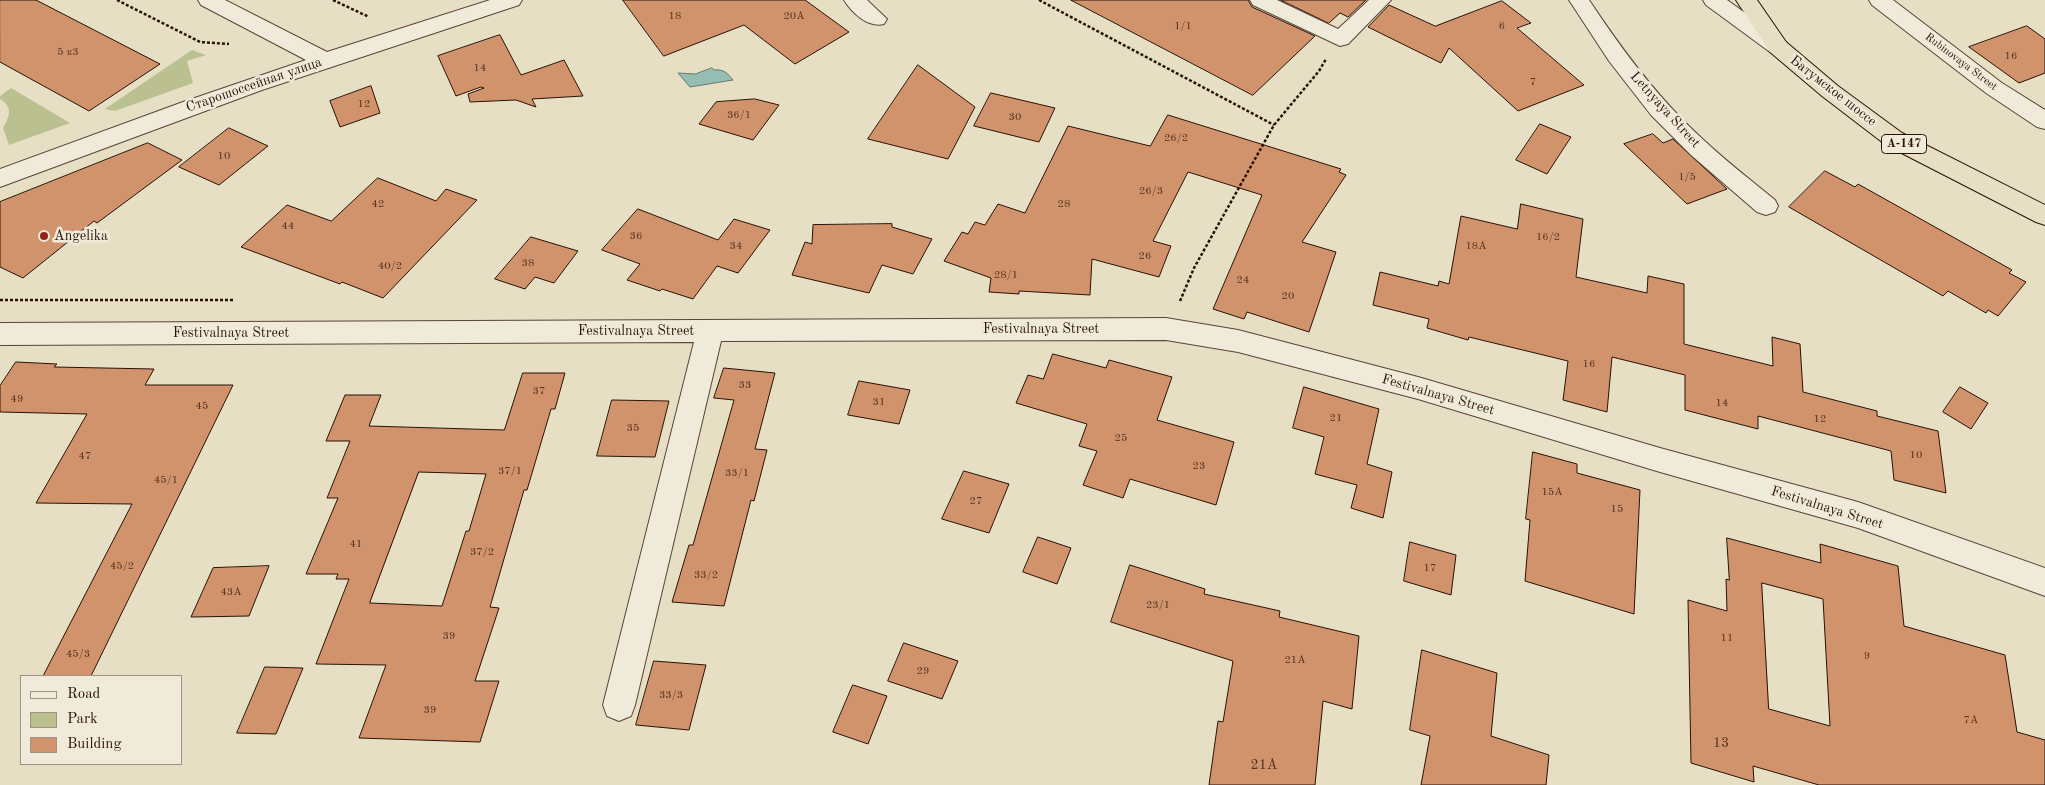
<!DOCTYPE html>
<meta charset="utf-8">
<style>
body{margin:0}
#map{position:relative;width:2045px;height:785px;overflow:hidden;background:#e6dfc4;font-family:"Old Standard TT",serif}
canvas{display:block}
.legend{position:absolute;left:20px;top:675px;width:162px;height:90px;box-sizing:border-box;background:#efead9;border:1px solid #a09385;margin:0;padding:6px 9px;list-style:none;font-size:15px;color:#2a1106}
.legend li{display:flex;align-items:center;gap:10px;height:25px}
.legend b{width:25px;border:1px solid #a09385}
</style>
<div id="map">
<canvas width="2045" height="785"></canvas>
<ul class="legend">
<li><b style="height:6px;background:#efead9"></b>Road</li>
<li><b style="height:14px;background:#bbc090"></b>Park</li>
<li><b style="height:14px;background:#d0936c"></b>Building</li>
</ul>
</div>
<script>
const c = document.querySelector('canvas').getContext('2d');
c.lineJoin = 'round';
function fillPath(path, color) { c.fillStyle = color; c.fill(path, 'evenodd'); }
function trace(path, color, width, dash) { c.strokeStyle = color; c.lineWidth = width; c.lineCap = dash ? 'butt' : 'round'; c.setLineDash(dash || []); c.stroke(path); }
function drawText(font, color, halo, rows, align = 'center') {
  c.font = font + ' "Old Standard TT",serif'; c.lineWidth = 5; c.setLineDash([]); c.textBaseline = 'middle'; c.strokeStyle = halo; c.fillStyle = color; for (const [text, x, y, turn = 0] of rows) {
    c.save(); c.translate(x, y); c.rotate((+turn || 0) * Math.PI / 180); c.textAlign = isNaN(turn) ? turn : align; if (halo) c.strokeText(text, 0, 0); c.fillText(text, 0, 0); c.restore();
  }
}
fillPath(new Path2D(`
 M192 50 206 55 187 61 193 83 115 111 105 109Z
 M11 88 70 123 9 145 3 128C10 116 13 107 0 99V96Z`), '#bbc090');
const water = new Path2D(`
 M712 68 714 70C724 69 727 73 733 80L690 87 678 73 695 74Z`);
fillPath(water, '#96bdb1');
trace(water, '#6b786d', 1);
const building = new Path2D(`
 M0 0H36L160 64 89 111 0 62Z
 M623 0H805L849 32 795 64 744 25 664 56Z
 M1071 0H1248L1252 7 1315 36 1253 95Z
 M1281 0H1366L1348 17 1340 13 1329 23Z
 M1502 1 1531 23 1517 28 1584 85 1518 111 1449 48 1441 63 1368 27 1389 5 1435 26Z
 M2027 26 2045 39V73L2019 83 1969 47Z
 M500 35 521 75 564 60 583 96 532 99 536 107 516 100 470 102 468 94 484 88 481 87 456 96 438 56Z
 M918 65 975 107 948 159 868 139Z
 M371 86 380 113 340 127 330 101Z
 M991 93 1055 108 1039 142 974 126Z
 M755 99 779 105 753 140 699 124 716 102Z
 M1168 115 1341 169 1339 172 1346 175 1302 242 1336 252 1309 332 1247 312 1244 319 1213 309 1262 195 1188 172 1153 241 1171 246 1159 277 1092 259 1090 295 1019 291V294L989 292 991 278 944 261 962 232 968 234 975 222 985 225 998 204 1025 213 1068 126 1150 146Z
 M1540 124 1571 137 1547 174 1516 160Z
 M229 128 268 146 219 185 179 167Z
 M1653 134 1663 143 1673 139 1727 189 1687 204 1624 144Z
 M148 143 182 160 97 223 94 221 23 278 0 267V202Z
 M1825 171 1855 187 1858 184 2012 270 2009 273 2026 282 1998 316 1988 310 1986 313 1948 291 1943 296 1789 207Z
 M378 178 436 201 446 189 477 200 383 298 342 282 340 284 241 247 287 205 331 221Z
 M1521 204 1583 219 1576 277 1647 293 1648 276 1684 284V344L1773 366 1772 337 1800 344 1803 392 1877 411V416L1938 431 1946 493 1894 480 1891 451 1758 416V429L1685 410V375L1612 357 1607 412 1563 400 1568 361 1469 337 1468 340 1427 328 1429 319 1373 305 1380 272 1438 286 1439 281 1449 284 1461 216 1517 229Z
 M638 209 718 240 734 219 770 230 738 273 717 266 693 299 662 289 660 291 627 280 640 264 602 250Z
 M892 224V227L932 239 913 274 882 265 869 293 792 275 805 242 812 244 813 225Z
 M531 237 578 251 554 283 535 277 525 289 495 279Z
 M1053 354 1106 368 1109 360 1172 377 1157 420 1234 442 1216 505 1130 479 1123 498 1083 485 1097 451 1079 446 1087 424 1016 403 1028 375 1043 379Z
 M16 362 57 364 54 367 154 369 145 385H233L91 676H43L132 504 36 503 87 414 0 412V386Z
 M724 368 775 373 755 449 767 450 754 501 751 500 724 606 672 602 689 545H693L734 400 714 398Z
 M523 373H565L555 409H551L527 490H524L490 607 499 608 475 681H499L480 742 359 738 386 665 316 664 349 579H336L338 574H306L338 498H327L350 441H326L345 395H381L369 426 504 430ZM419 472 486 474 469 531H466L442 606 370 603Z
 M859 381 910 390 899 424 848 415Z
 M1304 387 1379 409 1367 464 1392 472 1383 518 1351 508 1357 485 1315 474 1324 437 1293 428Z
 M1960 387 1988 403 1971 429 1943 412Z
 M612 400 669 401 655 457 597 456Z
 M1533 452 1577 464V473L1640 490 1634 614 1525 581 1530 520 1526 519Z
 M964 471 1009 484 989 533 942 519Z
 M1038 537 1071 548 1057 584 1023 572Z
 M1727 538 1821 563 1820 544 1898 566 1904 626 2005 655 2017 732 2045 740V785H1819L1753 766 1754 782 1691 763 1688 600 1727 611 1726 579 1729 580ZM1762 583 1823 599 1830 726 1769 709Z
 M1410 542 1456 555 1451 595 1404 581Z
 M1130 565 1205 589 1204 594 1280 611 1279 617 1359 636 1352 709 1323 701 1315 785H1209L1218 721 1223 722 1233 661 1111 622Z
 M269 566 249 616 191 617 213 568Z
 M904 643 958 661 942 699 888 681Z
 M1422 650 1497 673 1491 736 1549 755 1546 785H1421L1430 736 1410 730Z
 M654 661 706 665 689 730 636 725Z
 M265 667 303 668 276 734 237 733Z
 M853 685 887 696 868 744 833 732Z`);
fillPath(building, '#d0936c');
trace(building, '#2a1106', 1);
const minor = new Path2D(`
 M198 0H225L327 52 490 0H522L519 5 262 90 0 187V169L183 102 306 60 201 5Z
 M844 0H867L887 19 884 24C868 28 852 13 844 0Z
 M1250 0H1277L1338 29 1369 0H1391L1348 44 1340 46 1253 5Z
 M1569 0H1589C1617 42 1647 84 1683 120 1711 149 1743 174 1775 200L1778 206 1775 212 1766 215 1757 212 1691 155 1651 115 1609 61Z
 M1703 0H1727L1786 42 1789 47 1786 52 1778 54 1770 52 1706 5Z
 M1869 0H1893L2002 83 2045 110V129L2037 127 1986 93 1872 5Z
 M1166 318 1238 330 1418 377 1660 448 1858 502 2045 568V596L1858 528 1660 472 1418 399 1238 352 1166 340 721 341 635 705 631 716 619 721 607 716 603 705 694 342 0 345V323Z`);
const highway = new Path2D(`
 M1736 0H1757L1786 42 1838 86 1902 133 2045 205V225L2036 222 1886 145 1822 96 1770 52Z`);
trace(minor, '#594436', 2);
trace(highway, '#2a1106', 2);
trace(new Path2D(`
 M117 0 200 42 229 44
 M333 0 369 17
 M1039 0 1274 125
 M0 300H234
 M1180 301 1194 268 1274 125 1319 71 1326 59`), '#2a1106', 2.5, [3, 2]);
fillPath(minor, '#efead9');
fillPath(highway, '#e6dfc4');
for (const [x, y, r, color] of [
 [44,236,5,"#8f2418"]
]) { const dot = new Path2D(); dot.arc(x, y, r, 0, 2 * Math.PI); c.fillStyle = color; c.fill(dot); trace(dot, '#efead9', 2); }
drawText('11px', '#543220', null, [
 ["18",675,16],
 ["20А",794,16],
 ["1/1",1183,26],
 ["6",1502,26],
 ["5 к3",68,52],
 ["16",2011,56],
 ["14",480,68],
 ["7",1533,82],
 ["12",364,104],
 ["36/1",739,115],
 ["30",1015,117],
 ["26/2",1176,138],
 ["10",224,156],
 ["1/5",1687,177],
 ["26/3",1151,191],
 ["42",378,204],
 ["28",1064,204],
 ["44",288,226],
 ["36",636,236],
 ["16/2",1548,237],
 ["34",736,246],
 ["18А",1476,246],
 ["26",1145,256],
 ["38",528,263],
 ["40/2",390,266],
 ["28/1",1006,275],
 ["24",1243,280],
 ["20",1288,296],
 ["16",1589,364],
 ["33",745,385],
 ["37",539,391],
 ["49",17,399],
 ["31",879,402],
 ["14",1722,403],
 ["45",202,406],
 ["21",1336,418],
 ["12",1820,419],
 ["35",633,428],
 ["25",1121,438],
 ["10",1916,455],
 ["47",85,456],
 ["23",1199,466],
 ["37/1",510,471],
 ["33/1",737,473],
 ["45/1",166,480],
 ["15А",1552,492],
 ["27",976,501],
 ["15",1617,509],
 ["41",356,544],
 ["37/2",482,552],
 ["45/2",122,566],
 ["17",1430,568],
 ["33/2",706,575],
 ["43А",231,592],
 ["23/1",1158,605],
 ["39",449,636],
 ["11",1727,638],
 ["45/3",78,654],
 ["9",1867,656],
 ["21А",1295,660],
 ["29",923,671],
 ["33/3",671,695],
 ["39",430,710],
 ["7А",1971,720]
]);
drawText('11px', '#2a1106', '#efead9', [
 ["Rubinovaya Street",1961,62,37]
]);
for (const [x, y, w] of [
 [1904,144,45]
]) { const box = new Path2D(); box.roundRect(x - w / 2, y - 9.5, w, 19, 4); c.fillStyle = '#efead9'; c.fill(box); trace(box, '#2a1106', 1); }
drawText('bold 12px', '#2a1106', null, [
 ["А-147",1904,144]
]);
drawText('14px', '#2a1106', '#efead9', [
 ["Старошоссейная улица",254,85,-19],
 ["Батумское шоссе",1833,91,38],
 ["Letnyaya Street",1665,110,48],
 ["Festivalnaya Street",1041,329],
 ["Festivalnaya Street",636,331],
 ["Festivalnaya Street",231,333],
 ["Festivalnaya Street",1438,395,16],
 ["Festivalnaya Street",1827,508,17]
]);
drawText('14px', '#2a1106', '#efead9', [
 ["Angelika",54,236]
], 'left');
drawText('14px', '#543220', null, [
 ["13",1721,743],
 ["21А",1264,765]
]);
</script>
